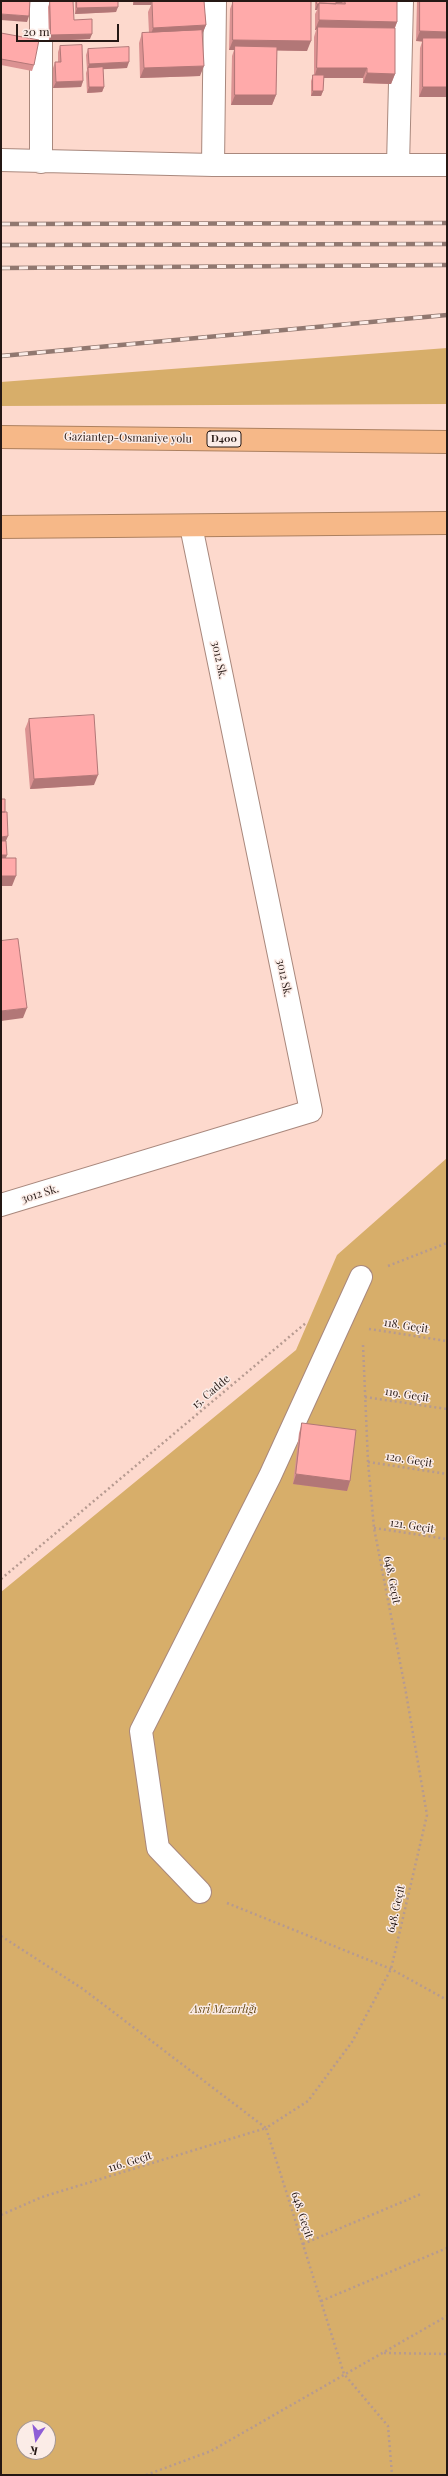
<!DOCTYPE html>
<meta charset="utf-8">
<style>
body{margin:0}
#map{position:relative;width:448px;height:2476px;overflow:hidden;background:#fdd9cd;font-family:"Playfair Display",serif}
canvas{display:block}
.frame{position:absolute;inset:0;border:2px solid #251814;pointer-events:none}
.north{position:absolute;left:16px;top:2420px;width:40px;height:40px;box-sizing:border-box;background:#fbece7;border:1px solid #a59793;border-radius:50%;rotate:192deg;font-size:11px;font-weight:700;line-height:16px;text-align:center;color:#251814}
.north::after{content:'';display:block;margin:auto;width:14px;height:18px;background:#8e5dd6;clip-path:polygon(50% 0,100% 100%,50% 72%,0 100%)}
.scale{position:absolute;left:16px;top:24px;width:103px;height:18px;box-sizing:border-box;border:2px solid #251814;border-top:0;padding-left:5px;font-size:12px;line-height:14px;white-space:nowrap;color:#251814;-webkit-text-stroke:3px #fbece7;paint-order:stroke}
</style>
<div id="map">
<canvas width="448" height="2476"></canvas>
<div class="frame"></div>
<div class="north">K</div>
<div class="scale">20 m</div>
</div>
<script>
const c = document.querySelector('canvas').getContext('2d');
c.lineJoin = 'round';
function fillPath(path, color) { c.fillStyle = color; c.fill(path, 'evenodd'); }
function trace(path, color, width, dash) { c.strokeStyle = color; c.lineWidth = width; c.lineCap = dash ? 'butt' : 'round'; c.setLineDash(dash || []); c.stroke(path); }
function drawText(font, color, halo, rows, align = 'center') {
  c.font = font + ' "Playfair Display",serif'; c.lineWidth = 3; c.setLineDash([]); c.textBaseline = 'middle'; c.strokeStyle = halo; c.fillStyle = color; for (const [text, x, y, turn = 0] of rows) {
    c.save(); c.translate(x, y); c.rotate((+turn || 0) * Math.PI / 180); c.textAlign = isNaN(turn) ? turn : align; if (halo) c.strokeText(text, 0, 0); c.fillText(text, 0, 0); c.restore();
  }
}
fillPath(new Path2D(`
 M447 348V404L1 406V382Z
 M447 1158V2475H1V1592L296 1350 337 1255ZM24 2428H48V2452H24Z`), '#d7ae6a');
const minor = new Path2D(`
 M41 1V162
 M1 160 213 165H447
 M213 165 215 1
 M398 165 402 1
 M1 1205 311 1111 191 526
 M200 1892 158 1848 141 1731 270 1476 361 1277`);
const highway = new Path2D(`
 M1 437 447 442
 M1 527 447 523`);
trace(minor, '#a9887d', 24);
trace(highway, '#ad805f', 24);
trace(new Path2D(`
 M388 1266 447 1243
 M369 1329 447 1341
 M363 1345 368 1462 374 1528 406 1693 427 1815 391 1969 352 2042 308 2101 266 2128 344 2374 388 2426 392 2475
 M365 1397 447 1409
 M368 1462 447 1474
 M374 1528 447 1539
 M1 1579 307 1322
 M227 1903 391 1969 447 2000
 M1 1936 83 1989 266 2128
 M1 2215 42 2197 266 2128
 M303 2244 421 2194
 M321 2301 447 2248
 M384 2353 447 2354
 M146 2475 211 2451 447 2316`), '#b69a90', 2.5, [2, 3]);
trace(minor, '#fff', 22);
trace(highway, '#f6b888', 22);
const rail = new Path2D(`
 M1 224 447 223
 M1 245 447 244
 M1 268 447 265
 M1 356 447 315`);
trace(rail, '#917870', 4.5);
trace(rail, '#fbece7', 3, [9]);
fillPath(new Path2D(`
 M50 1 74 20 90 39 49 41 48 7Z
 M75 1H118L116 12 75 14Z
 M133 1H204L206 25 202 34 200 76 140 78 139 43 142 33H149L148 12 151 5H133Z
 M233 1H311L307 51 277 50 276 95 272 105H231L232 56 234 50H229L230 9Z
 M315 1H397V22L395 28V74L391 84 363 83V78H324L323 91 321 96H311V81L313 75H314V37L316 30H315V14L317 10H315Z
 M417 1H447V97H419L420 48 422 42 416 41Z
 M1 35 34 65 32 71 1 65Z
 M60 46 83 81 81 87 53 88V68L55 62H58V52Z
 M88 49 127 68 103 69 104 87 102 92 87 93 86 73 87 70 86 55Z
 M29 719 94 785 30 789 25 729Z
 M302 1423 350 1481 347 1491 293 1484 299 1433Z`), '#db9292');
fillPath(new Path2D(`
 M134 1H202L152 2 151 5H133Z
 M335 1H343L342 3H334Z
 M317 4H319L317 10H315Z
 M118 7 116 12 75 14 77 8Z
 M1 14 29 16 27 22 1 20Z
 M319 20 397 22 393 32 318 27 316 30H315Z
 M206 25 202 35 150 38 153 28Z
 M420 31 447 32V42L423 38 422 41H416Z
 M92 34 90 39 49 41 51 35Z
 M233 40 311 41 307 51 235 50V46L234 50H229Z
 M129 62 127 68 88 70V68L87 70 89 64Z
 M204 66 200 76 140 78 144 68Z
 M317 68H367L363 78H314Z
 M367 73 395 74 391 84 363 83Z
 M83 81 81 87 53 88 56 82Z
 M89 87H104L102 92 87 93Z
 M423 87H447V97H419Z
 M313 91H323L321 96H311Z
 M235 95H276L272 105H231Z
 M98 775 94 785 30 789 34 779Z
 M8 836 4 846 1 847V837Z
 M1 855H7L5 861H1Z
 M1 876H16L12 886H1Z
 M27 1008 23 1018 1 1021V1011Z
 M296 1474 350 1481 347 1491 293 1484Z`), '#b27777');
const building = new Path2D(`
 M1 1H30L29 16 1 14Z
 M50 1H73L74 20 92 19V34L51 35Z
 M77 1H118V7L77 8Z
 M168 1H204L206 25 153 28 152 2Z
 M233 1H311V41L233 40Z
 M317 1H336V4L319 3V4H317Z
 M345 1H397V22L319 20V3L345 4Z
 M420 1H447V32L420 31Z
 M318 27 395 28V74L367 73V68H317Z
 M202 30 204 66 144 68 142 33Z
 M1 33 39 40 34 65 1 59Z
 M423 38H447V87H423Z
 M82 45 83 81 56 82 55 62H61L60 46Z
 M235 46 277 47 276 95H235Z
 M129 47V62L89 64 88 49Z
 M103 67 104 87H89L88 68Z
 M313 75H324L323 91H313Z
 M94 715 98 775 34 779 29 719Z
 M1 799H5V812H1Z
 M1 812H7L8 836 1 837Z
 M1 841H6L7 855H1Z
 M1 858H16V876H1Z
 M18 939 27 1008 1 1011V941Z
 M302 1423 356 1430 350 1481 296 1474Z`);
fillPath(building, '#faa');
trace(building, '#b27777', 1);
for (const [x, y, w] of [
 [224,439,34]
]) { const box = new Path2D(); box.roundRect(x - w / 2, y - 8, w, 16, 3); c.fillStyle = '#fbece7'; c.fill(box); trace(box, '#251814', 1); }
drawText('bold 10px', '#251814', null, [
 ["D400",224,439]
]);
drawText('11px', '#251814', '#fbece7', [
 ["Gaziantep-Osmaniye yolu",128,438,1],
 ["3012 Sk.",219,660,78],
 ["3012 Sk.",284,978,78],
 ["3012 Sk.",40,1194,-17],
 ["118. Geçit",406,1326,9],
 ["15. Cadde",211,1392,-40],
 ["119. Geçit",407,1395,9],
 ["120. Geçit",409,1460,9],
 ["121. Geçit",412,1526,9],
 ["648. Geçit",392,1580,79],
 ["648. Geçit",396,1909,-77],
 ["116. Geçit",130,2162,-17],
 ["648. Geçit",302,2215,72]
]);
drawText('italic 11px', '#684c16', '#fbece7', [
 ["Asri Mezarlığı",224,2010]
]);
</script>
